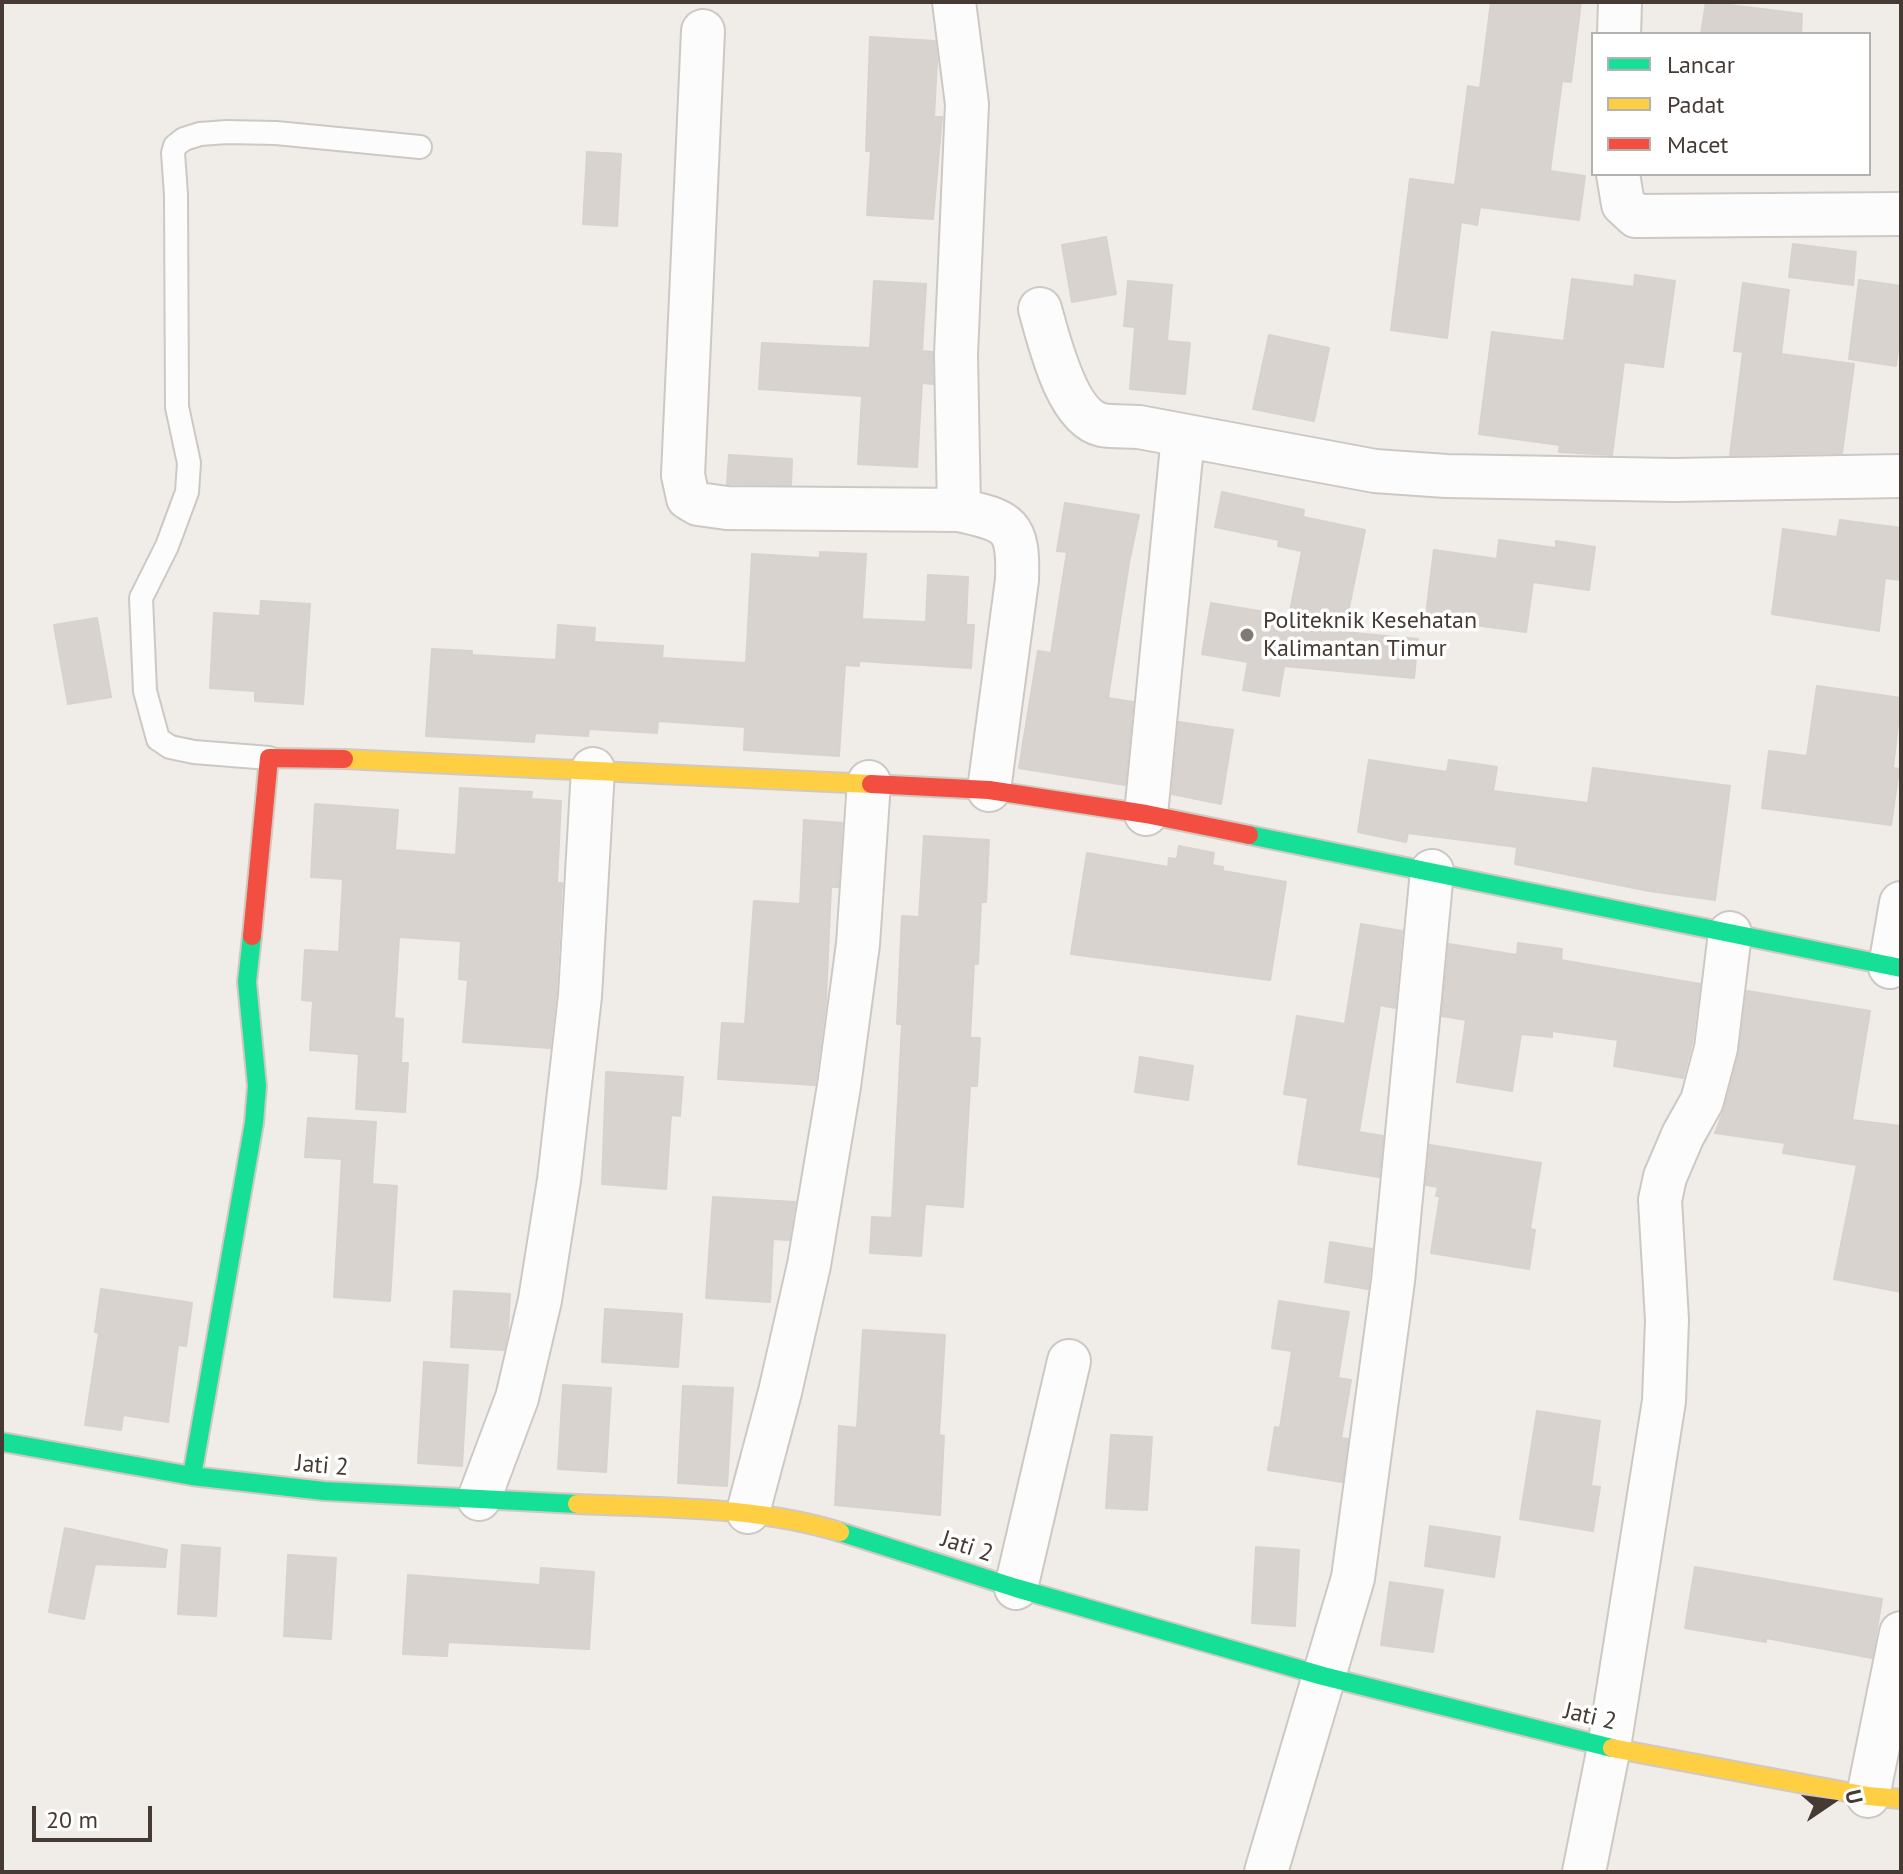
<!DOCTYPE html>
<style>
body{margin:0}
#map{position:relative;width:1903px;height:1874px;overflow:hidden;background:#f0ece8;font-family:"PT Sans",sans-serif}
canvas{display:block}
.frame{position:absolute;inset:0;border:4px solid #463b34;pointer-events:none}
.legend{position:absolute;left:1591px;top:32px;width:280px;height:144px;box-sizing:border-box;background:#fff;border:2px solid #b5b1ae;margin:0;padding:10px 14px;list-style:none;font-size:24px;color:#463b34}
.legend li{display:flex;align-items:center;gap:16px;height:40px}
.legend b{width:40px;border:2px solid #b5b1ae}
.north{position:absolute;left:1791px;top:1762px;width:80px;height:80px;-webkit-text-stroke:6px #fff;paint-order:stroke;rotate:77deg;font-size:22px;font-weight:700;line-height:32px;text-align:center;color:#463b34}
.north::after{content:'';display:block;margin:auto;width:28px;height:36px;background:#463b34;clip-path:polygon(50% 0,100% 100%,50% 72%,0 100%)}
.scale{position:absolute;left:32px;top:1806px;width:120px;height:36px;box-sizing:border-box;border:4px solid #463b34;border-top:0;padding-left:10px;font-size:24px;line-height:28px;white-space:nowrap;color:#463b34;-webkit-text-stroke:6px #fff;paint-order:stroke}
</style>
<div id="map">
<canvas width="1903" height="1874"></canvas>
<div class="frame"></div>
<ul class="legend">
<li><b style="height:10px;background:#16e098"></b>Lancar</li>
<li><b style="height:10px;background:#ffcf43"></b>Padat</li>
<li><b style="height:10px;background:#f24e42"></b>Macet</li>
</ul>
<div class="north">U</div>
<div class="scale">20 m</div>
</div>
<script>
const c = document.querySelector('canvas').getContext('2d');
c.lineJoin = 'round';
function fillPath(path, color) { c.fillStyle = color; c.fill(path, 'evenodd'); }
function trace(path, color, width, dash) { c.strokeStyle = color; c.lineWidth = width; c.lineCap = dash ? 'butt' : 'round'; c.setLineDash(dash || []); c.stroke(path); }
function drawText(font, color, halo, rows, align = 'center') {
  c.font = font + ' "PT Sans",sans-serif'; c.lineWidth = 7; c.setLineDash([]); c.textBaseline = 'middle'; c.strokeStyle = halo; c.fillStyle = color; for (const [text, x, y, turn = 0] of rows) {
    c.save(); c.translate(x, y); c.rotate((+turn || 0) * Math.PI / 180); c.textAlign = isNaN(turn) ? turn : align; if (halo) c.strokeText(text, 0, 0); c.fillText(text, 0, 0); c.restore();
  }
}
const building = new Path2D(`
 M1491 2H1581L1571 82 1562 81 1550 171 1585 176 1579 220 1480 207 1477 225 1461 222 1447 338 1391 330 1410 179 1455 185 1468 86 1480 88Z
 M1706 2 1802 14 1801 34H1701Z
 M870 37 935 41 937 61 934 117H942L933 219 867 215 871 151H866Z
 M587 152 621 154 617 226 583 224Z
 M1106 237 1116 294 1072 302 1062 245Z
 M1793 244 1856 252 1853 285 1789 277Z
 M1635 275 1675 281 1663 367 1624 362 1612 455 1559 452 1560 445 1479 434 1492 332 1564 341 1572 279 1634 287Z
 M1859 280 1901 286V323L1896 366 1849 359Z
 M874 281 926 284 922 351 932 352 933 384 922 383 917 467 858 464 862 396 759 389 762 343 870 348Z
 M1128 281 1172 285 1167 341 1190 343 1185 394 1130 389 1135 327 1124 326Z
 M1743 283 1789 290 1781 354 1854 364 1842 453 1730 455 1743 352 1734 351Z
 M1269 335 1329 348 1314 421 1253 409Z
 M729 455 792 459 791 485 727 484Z
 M1222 492 1304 510 1303 517 1365 530 1344 632 1418 639 1414 678 1284 666 1279 696 1243 690 1248 662 1202 654 1211 603 1289 616 1302 551 1278 546 1279 540 1215 527Z
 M1065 503 1139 515 1129 563 1108 698 1133 702 1125 785 1019 768 1038 651 1051 653 1067 552 1057 551Z
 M1840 520 1901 528V580L1885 578 1879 631 1772 614 1783 529 1837 537Z
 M1499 540 1556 548V541L1595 547 1589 590 1533 582 1526 632 1467 624 1466 628 1425 622 1434 550 1497 559Z
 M820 552 866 554 862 619 926 622 928 575 968 577 966 625H974L971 668 859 661V666L845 665 839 756 744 750 745 727 658 721 657 733 589 729 588 736 535 733 534 742 426 736 432 649 472 651V655L556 660 558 625 595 628 594 642 663 646 662 658 746 663 752 554 820 558Z
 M261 601 310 604 303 704 255 701V691L210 688 214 613 260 616Z
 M97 618 111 697 68 704 54 625Z
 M1817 686 1901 698 1893 768 1899 769 1891 825 1762 808 1769 751 1807 756Z
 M1179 722 1233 730 1221 804 1172 794Z
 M1369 760 1447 772 1449 760 1497 767 1493 791 1588 803 1593 768 1730 786 1715 900 1649 891 1515 864 1517 847 1408 833 1406 842 1358 832Z
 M460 788 532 792 531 799 561 801 557 883H562L556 994 550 1048 463 1042 468 980 459 979 461 941 399 937 394 1018 403 1019 401 1063H408L405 1112 356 1109 359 1054 310 1050 313 1001 302 1000 305 950 339 952 343 879 311 877 315 804 398 810 395 850 456 855Z
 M804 820 842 823 838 887H831L826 1000 815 1085 718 1079 722 1023 745 1024 754 901 800 904Z
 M924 836 989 840 986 902H981L978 964H974L970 1038H980L977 1086H970L963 1207 925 1204 921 1256 870 1253 872 1217 892 1218 902 1024H897L902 916 919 917Z
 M1179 846 1214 853 1212 865 1223 867V871L1286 882 1270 980 1071 954 1087 853 1168 867 1169 858 1177 859Z
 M1361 924 1402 931 1395 1008 1380 1005 1359 1132 1383 1136 1379 1177 1298 1164 1308 1098 1284 1094 1297 1016 1345 1024Z
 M1518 943 1562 949 1561 960 1700 984 1692 1043 1683 1078 1614 1066 1618 1040 1552 1031V1037L1521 1034 1512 1091 1457 1082 1466 1020 1442 1016 1449 944 1517 955Z
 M1747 991 1870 1011 1852 1120 1901 1126V1292L1834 1279 1857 1165 1783 1153 1785 1143 1715 1133 1725 1107 1739 1054Z
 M1140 1057 1193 1066 1188 1100 1135 1092Z
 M606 1072 683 1077 680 1116 671 1115 666 1189 602 1184Z
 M308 1118 376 1122 372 1184 397 1186 390 1301 334 1297 342 1159 305 1157Z
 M1430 1145 1541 1163 1530 1229 1535 1230 1529 1269 1431 1253 1440 1196H1436L1438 1187 1426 1185Z
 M713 1197 795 1202 789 1240 773 1239 770 1302 706 1298Z
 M1330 1242 1372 1249 1368 1289 1325 1282Z
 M101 1289 192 1303 186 1346 178 1345 168 1422 123 1415 121 1430 85 1425 99 1333 95 1332Z
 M454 1291 510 1294 508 1331 504 1350 451 1347Z
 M1279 1301 1349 1312 1338 1378 1351 1380 1341 1438 1348 1439 1342 1482 1268 1470 1275 1427 1280 1428 1292 1351 1272 1348Z
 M605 1309 682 1314 678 1367 602 1362Z
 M863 1330 945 1335 939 1435 944 1436 940 1515 835 1505 839 1426 857 1428Z
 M424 1362 468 1365 462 1466 418 1463Z
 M563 1385 611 1388 606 1472 558 1469Z
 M683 1386 733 1388 727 1486 678 1483Z
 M1537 1411 1600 1421 1591 1486 1600 1487 1593 1531 1520 1519Z
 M1111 1435 1152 1437 1147 1510 1106 1508Z
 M1430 1526 1500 1537 1494 1577 1425 1566Z
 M65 1528 167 1550 165 1567 95 1564 84 1619 49 1612Z
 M182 1545 220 1548 216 1616 178 1614Z
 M1256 1547 1299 1550 1295 1626 1252 1623Z
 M288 1555 336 1558 331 1639 284 1636Z
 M1695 1567 1882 1599 1872 1658 1766 1638V1642L1685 1628Z
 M541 1568 594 1572 589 1649 448 1642 447 1656 403 1654 408 1575 540 1585Z
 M1390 1582 1443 1590 1433 1652 1381 1645Z`);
fillPath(building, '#d8d3cf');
trace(building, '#d8d2ce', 2);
const lane = new Path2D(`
 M269 758 194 752 170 747 158 739 145 691 141 598 167 546 187 492 189 463 177 407 176 195 173 153 175 146 184 139 200 134 227 132 276 133 420 147`);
const street = new Path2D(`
 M954 2 967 104 956 354 959 510C1010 521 1019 525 1017 580L989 790
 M703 31 683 475 688 498 698 504 727 508 959 510
 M1619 34 1620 2
 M1618 174 1623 204 1636 216 1901 214
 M1040 309C1049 340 1066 417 1102 425 1114 427 1127 426 1139 427L1375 471 1446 476 1674 480 1901 476
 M1146 814 1183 436
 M1890 967 1901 903
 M479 1499 517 1398 540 1300 559 1180 580 996 593 769
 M748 1512 780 1392 809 1265 839 1086 858 944 869 782
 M1016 1588 1069 1361
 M1868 1796 1901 1633
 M1266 1872 1353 1578 1393 1281 1432 871
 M1584 1872 1609 1747 1664 1401 1667 1320 1660 1200 1665 1177 1683 1135 1702 1101 1716 1048 1730 933`);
const fast = new Path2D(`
 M1249 835 1901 968
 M2 1442 192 1476 324 1491 577 1504
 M192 1476 254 1123 257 1086 247 982 252 936
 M840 1532 1016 1588 1323 1676 1612 1748`);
const slow = new Path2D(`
 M344 759 871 784
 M577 1504C665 1508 755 1506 840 1532
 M1612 1748 1868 1796 1901 1799`);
const jam = new Path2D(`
 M871 784 989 790 1146 814 1249 835
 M252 936 269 758 344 759`);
trace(lane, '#cdc8c4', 26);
trace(street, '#cdc8c4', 46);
trace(fast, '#d1c9c0', 22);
trace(slow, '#d1c9c0', 22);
trace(jam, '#d1c9c0', 22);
trace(lane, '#fdfcfc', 22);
trace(street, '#fdfcfc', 42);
trace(fast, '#16e098', 18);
trace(slow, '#ffcf43', 18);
trace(jam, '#f24e42', 18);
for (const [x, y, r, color] of [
 [1247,635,8,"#827973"]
]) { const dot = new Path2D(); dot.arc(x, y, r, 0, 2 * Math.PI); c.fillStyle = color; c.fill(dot); trace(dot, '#fff', 3); }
drawText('24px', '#463b34', '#fff', [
 ["Politeknik Kesehatan",1263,621],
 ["Kalimantan Timur",1263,649]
], 'left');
drawText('24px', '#463b34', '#fff', [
 ["Jati 2",322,1466,5],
 ["Jati 2",967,1547,18],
 ["Jati 2",1590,1717,13]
]);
</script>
